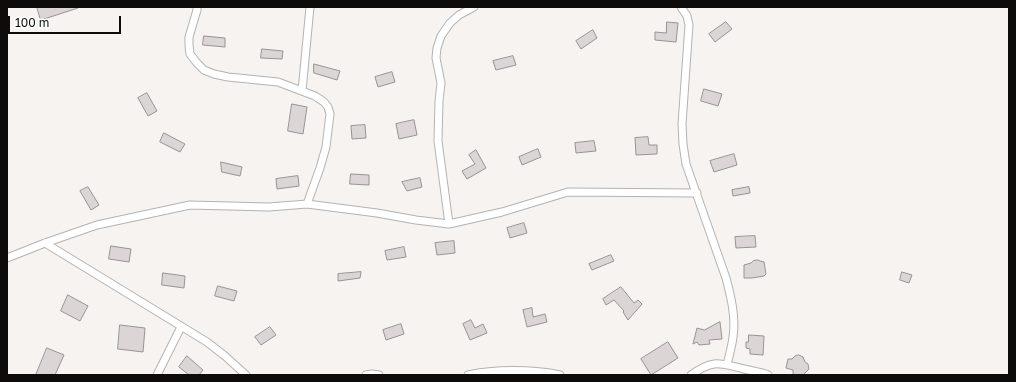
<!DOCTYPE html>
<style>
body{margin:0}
#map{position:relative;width:1016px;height:382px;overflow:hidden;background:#f6f3f0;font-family:"Golos Text",sans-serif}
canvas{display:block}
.frame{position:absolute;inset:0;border:8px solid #0d0c0b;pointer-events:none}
.scale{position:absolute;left:8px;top:16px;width:113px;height:18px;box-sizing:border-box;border:2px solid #0d0c0b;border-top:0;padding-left:5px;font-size:12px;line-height:14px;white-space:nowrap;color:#0d0c0b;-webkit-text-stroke:3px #fff;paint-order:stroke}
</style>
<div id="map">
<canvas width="1016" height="382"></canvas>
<div class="frame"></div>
<div class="scale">100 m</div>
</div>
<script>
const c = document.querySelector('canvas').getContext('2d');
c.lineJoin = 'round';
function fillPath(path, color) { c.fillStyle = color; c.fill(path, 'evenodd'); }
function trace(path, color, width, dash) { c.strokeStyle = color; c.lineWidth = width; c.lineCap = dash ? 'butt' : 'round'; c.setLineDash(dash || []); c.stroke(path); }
const building = new Path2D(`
 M37 7H78V8L41 20Z
 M667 22 678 23 676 42 655 40V32L666 33Z
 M726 22 732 29 715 42 709 34Z
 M593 30 597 38 581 49 576 41Z
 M204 36 225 38V47L203 45Z
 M262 49 283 51 282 59 261 58Z
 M513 56 516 65 496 70 493 61Z
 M314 64 340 71 337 80 314 73Z
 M392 72 395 82 378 87 375 77Z
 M704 89 722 94 718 106 701 101Z
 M147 93 157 111 148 116 138 98Z
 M292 104 307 107 303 134 288 131Z
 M414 120 417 135 399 139 396 124Z
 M365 125 366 138 352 139 351 126Z
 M164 133 185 144 180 152 160 142Z
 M648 137 649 145H657V154L636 155 635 138Z
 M594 141 596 151 576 153 575 143Z
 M538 149 541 157 522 165 519 157Z
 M476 150 486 168 467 179 462 171 475 164 469 155Z
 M734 154 737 165 714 172 710 161Z
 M221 162 242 167 240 176 222 172Z
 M351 174 369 175V185L350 184Z
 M298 176 299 186 277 189 276 179Z
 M420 178 422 187 407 191 402 182Z
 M88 187 99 205 91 210 80 191Z
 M749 187 750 193 733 196 732 190Z
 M524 223 527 233 510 238 507 228Z
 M755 236 756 247 736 248 735 237Z
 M454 241 455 253 437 255 435 243Z
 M111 246 131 249 129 262 109 259Z
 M404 247 406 257 387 260 385 251Z
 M611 255 614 261 592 270 589 264Z
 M758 260 760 261 764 262 766 274 764 276 752 278H744V265L751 263 753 261Z
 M361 272 360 278 338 281V274Z
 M902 272 912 275 909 283 900 280Z
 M163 273 185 276 184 288 162 285Z
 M218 286 237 291 234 301 215 296Z
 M621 287 634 303 638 300 642 304 628 320 623 312 624 311 614 300 606 305 603 299Z
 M68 295 88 306 80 321 61 311Z
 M532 308 533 317 545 314 547 322 527 327 523 310Z
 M471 320 475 328 483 324 487 333 470 340 463 324Z
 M720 322 722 339 709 340 710 344 699 345 697 342 693 344 697 328 704 330Z
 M401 324 404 334 386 340 383 330Z
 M120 325 145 328 143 352 118 349Z
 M270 327 276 335 261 345 255 337Z
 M749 335 764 336 763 355 750 354V349L746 348V342H748Z
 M668 342 678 358 651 375 641 359Z
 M47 348 64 355 55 375H36Z
 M799 355 803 357 805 362 808 364 809 369 803 375H793V370L786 368 788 359H792L795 356Z
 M187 356 203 370 199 375H189L179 367Z`);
fillPath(building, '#dbd6d5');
trace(building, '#989393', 1);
const street = new Path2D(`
 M197 7V10L189 37V45L190 54 197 63 204 70 214 74 228 77 278 82 315 96 324 102 328 107 330 114 326 147 320 168 307 204
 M681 7 687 16 689 25 682 124 683 144 686 164 726 278C731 297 736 317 733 337 732 346 729 356 727 365
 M302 91 310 7
 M449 224 438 141 439 101 441 83 436 58 437 48 441 36 450 23 459 15 474 7
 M45 243 207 342 225 356 246 375
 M7 258 45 243 97 225 190 205 269 207 307 204 377 213 416 220 449 224 502 212 568 192 697 193
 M157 375 181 327
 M366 375 372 374 379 375
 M468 375C494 369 534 369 560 375
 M691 375C713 359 719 363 744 369 752 371 761 372 768 375`);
trace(street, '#b5b2af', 9);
trace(street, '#fff', 7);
</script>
